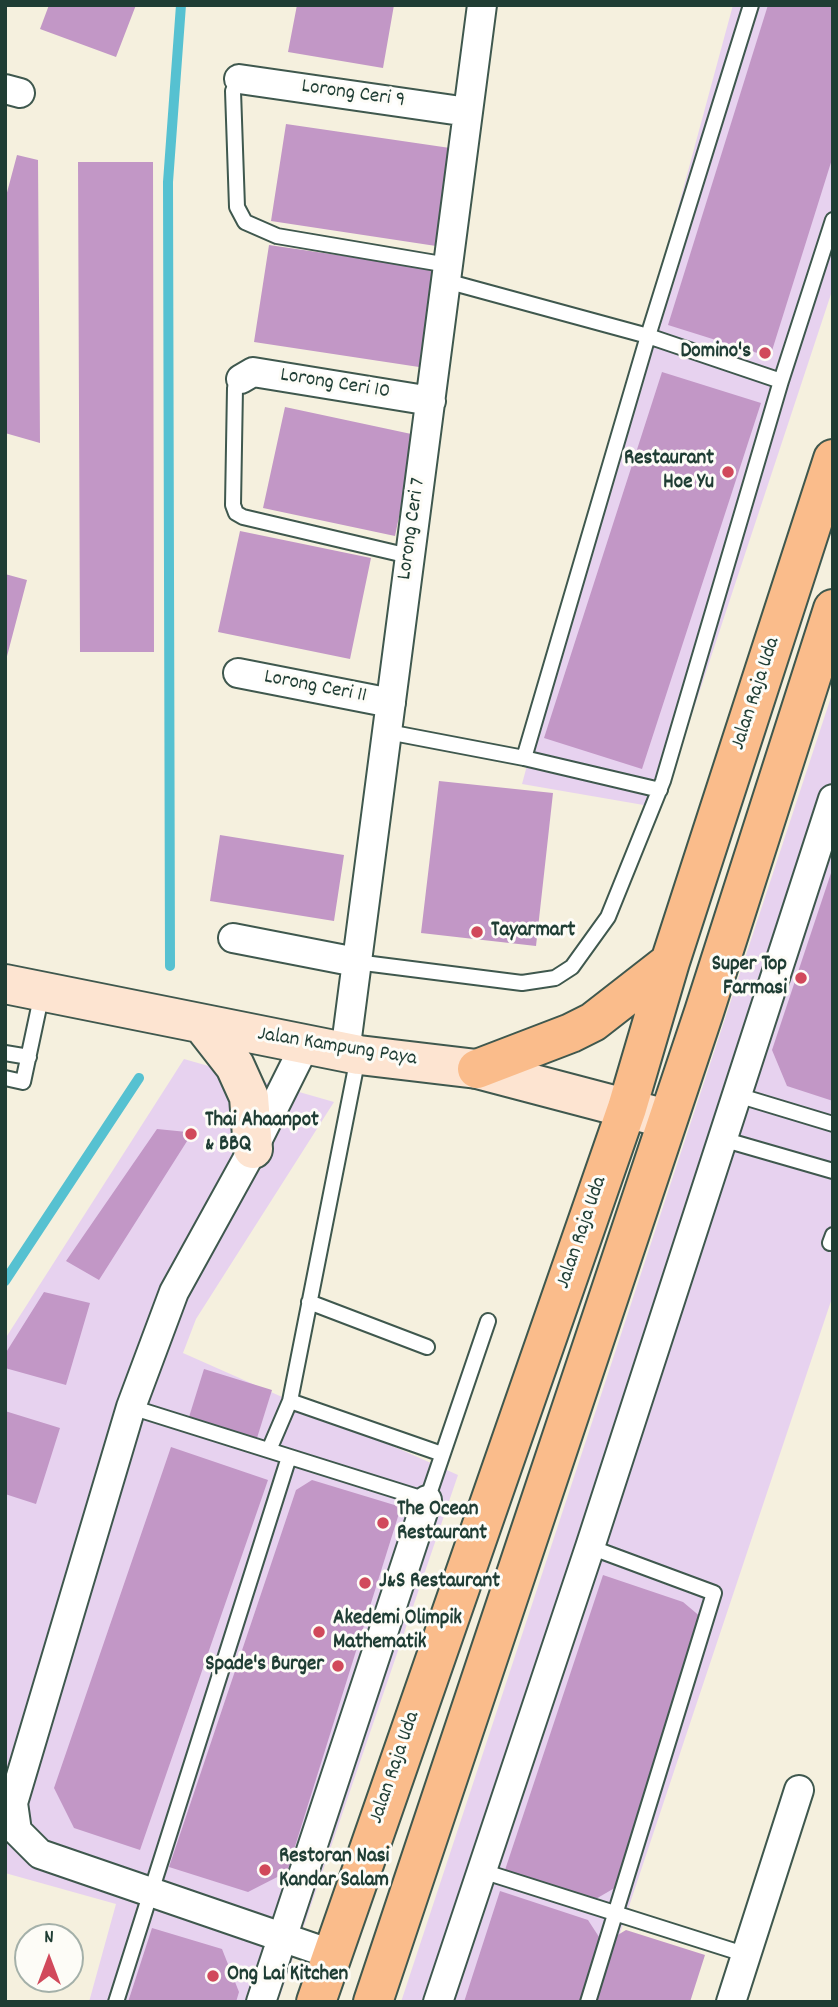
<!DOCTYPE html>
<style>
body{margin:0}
#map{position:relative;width:838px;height:2007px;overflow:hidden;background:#f5f0de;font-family:Dekko,sans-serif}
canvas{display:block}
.frame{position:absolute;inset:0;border:7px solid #1f3d34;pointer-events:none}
.north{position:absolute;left:14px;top:1923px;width:70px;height:70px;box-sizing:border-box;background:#fdfcf7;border:2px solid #a4b0a9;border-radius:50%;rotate:0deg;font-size:19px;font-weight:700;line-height:28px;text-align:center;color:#1f3d34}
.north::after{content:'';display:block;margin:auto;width:24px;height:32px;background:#d1495b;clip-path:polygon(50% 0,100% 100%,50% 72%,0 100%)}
</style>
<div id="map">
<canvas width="838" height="2007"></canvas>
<div class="frame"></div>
<div class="north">N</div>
</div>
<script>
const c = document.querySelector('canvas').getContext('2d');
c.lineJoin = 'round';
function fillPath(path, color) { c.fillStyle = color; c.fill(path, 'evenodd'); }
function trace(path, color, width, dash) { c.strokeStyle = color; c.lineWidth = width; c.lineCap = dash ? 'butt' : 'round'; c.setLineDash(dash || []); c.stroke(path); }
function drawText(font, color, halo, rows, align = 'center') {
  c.font = font + ' Dekko,sans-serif'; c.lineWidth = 6; c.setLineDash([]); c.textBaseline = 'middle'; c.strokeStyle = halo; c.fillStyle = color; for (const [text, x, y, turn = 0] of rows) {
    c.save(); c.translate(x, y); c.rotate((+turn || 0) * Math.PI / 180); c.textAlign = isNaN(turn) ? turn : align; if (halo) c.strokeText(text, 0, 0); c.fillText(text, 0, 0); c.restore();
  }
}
fillPath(new Path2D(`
 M733 5H833V288L661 808 522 784Z
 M833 691V1295L597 2002H401Z
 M184 1059 334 1102 196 1319 183 1353 458 1475 278 2002H89L116 1904 5 1873V1705L7 1697 5 1696V1339Z`), '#e7d2ef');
trace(new Path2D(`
 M170 966 168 182 181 5
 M5 1281 139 1078`), '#56c1d1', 10);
fillPath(new Path2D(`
 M49 5H136L116 57 40 29Z
 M297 5H394L383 68 288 52Z
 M768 5H833V156L770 357 668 325Z
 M286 124 450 148 436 246 271 221Z
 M17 155 38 160 40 443 5 433V200Z
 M78 162H153L154 652H80Z
 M269 245 433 269 419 367 254 342Z
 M662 372 761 403 642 769 544 738Z
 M285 407 416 435 395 536 263 508Z
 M240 531 371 558 350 659 218 632Z
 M5 574 27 580 6 660H5Z
 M439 781 553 793 536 946 421 933Z
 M220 835 344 855 334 921 210 901Z
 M833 867V1101L787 1086 772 1050Z
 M157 1129 187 1132 189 1138 99 1280 66 1261Z
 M44 1292 90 1303 66 1385 5 1368V1354Z
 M204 1369 272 1390 257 1438 189 1417Z
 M5 1411 60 1428 36 1504 5 1494Z
 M171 1447 268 1480 140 1850 74 1828 54 1788Z
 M312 1480 401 1507 287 1872 248 1892 169 1867 296 1490Z
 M603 1575 683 1602 702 1618 618 1886 594 1900 505 1870Z
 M500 1891 588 1920 601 1940 580 2002H464Z
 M152 1928 222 1949 239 1992 236 2002H128Z
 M626 1930 705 1955 690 2002H590L611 1939Z`), '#c297c6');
const lane = new Path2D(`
 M239 79 233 91 237 207 245 222 277 236 448 265
 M446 281 648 336 781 381
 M241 379 235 388 233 505 236 513 243 517 409 556
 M388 732 524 758 660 790
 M524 758 648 336 751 5
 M356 962 522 983 555 978 572 967 608 917 663 781 781 381 833 220
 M5 1053 29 1057
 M358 1057 290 1401 442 1454
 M5 1078 23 1082 42 993
 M737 1095 833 1124
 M722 1139 833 1171
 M830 1243 833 1235
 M309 1302 427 1347
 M131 1407 427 1500 488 1321
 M269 1450 290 1401
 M482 1871 747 1955
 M116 2002 289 1457
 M588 2002 714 1593 590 1547`);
const street = new Path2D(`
 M239 79 468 112
 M5 89 20 93
 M241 379 253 372 431 401
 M238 673 391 703
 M233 938 356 962
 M305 1045 253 1149 174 1292 131 1407 13 1803 17 1831 40 1854 331 1954
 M345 1053 482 5
 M261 2002 427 1500
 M438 2002 590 1547 833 799
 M731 2002 799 1790`);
const secondary = new Path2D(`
 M5 984 359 1055 477 1069 667 1119
 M203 1025 235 1066 249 1097 253 1149`);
const primary = new Path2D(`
 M477 1069 571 1033 593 1022 670 962
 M316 2002 627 1108 670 962 833 459
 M373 2002 704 1012 833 609`);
trace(lane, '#3f584e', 18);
trace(street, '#3f584e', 32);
trace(secondary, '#3f584e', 42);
trace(primary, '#3f584e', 42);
trace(lane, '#fff', 14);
trace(street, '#fff', 28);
trace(secondary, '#fde4d1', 38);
trace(primary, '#fabc8b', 38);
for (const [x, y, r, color] of [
 [765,353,7,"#d1495b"],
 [728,472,7,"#d1495b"],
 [477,932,7,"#d1495b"],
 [801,978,7,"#d1495b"],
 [191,1134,7,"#d1495b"],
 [383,1523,7,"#d1495b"],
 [365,1583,7,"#d1495b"],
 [319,1632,7,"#d1495b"],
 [338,1666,7,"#d1495b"],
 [265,1870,7,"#d1495b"],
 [213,1976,7,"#d1495b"]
]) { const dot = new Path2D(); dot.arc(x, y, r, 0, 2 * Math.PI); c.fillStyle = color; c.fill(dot); trace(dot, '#fdfcf7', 2.5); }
drawText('21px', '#1f3d34', '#fdfcf7', [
 ["Lorong Ceri 9",353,95,8],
 ["Lorong Ceri 10",335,385,9],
 ["Lorong Ceri 7",413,529,-82],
 ["Lorong Ceri 11",315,688,11],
 ["Jalan Raja Uda",757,694,-72],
 ["Jalan Kampung Paya",337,1048,9],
 ["Jalan Raja Uda",583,1233,-71],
 ["Jalan Raja Uda",396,1768,-71]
]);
drawText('bold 21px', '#1f3d34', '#fdfcf7', [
 ["Domino's",751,353,"right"],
 ["Restaurant",714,460,"right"],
 ["Hoe Yu",714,484,"right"],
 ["Tayarmart",491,932],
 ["Super Top",787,966,"right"],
 ["Farmasi",787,990,"right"],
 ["Thai Ahaanpot",205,1122],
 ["& BBQ",205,1146],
 ["The Ocean",397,1511],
 ["Restaurant",397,1535],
 ["J&S Restaurant",379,1583],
 ["Akedemi Olimpik",333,1620],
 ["Mathematik",333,1644],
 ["Spade's Burger",324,1666,"right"],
 ["Restoran Nasi",279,1858],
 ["Kandar Salam",279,1882],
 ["Ong Lai Kitchen",227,1976]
], 'left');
</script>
